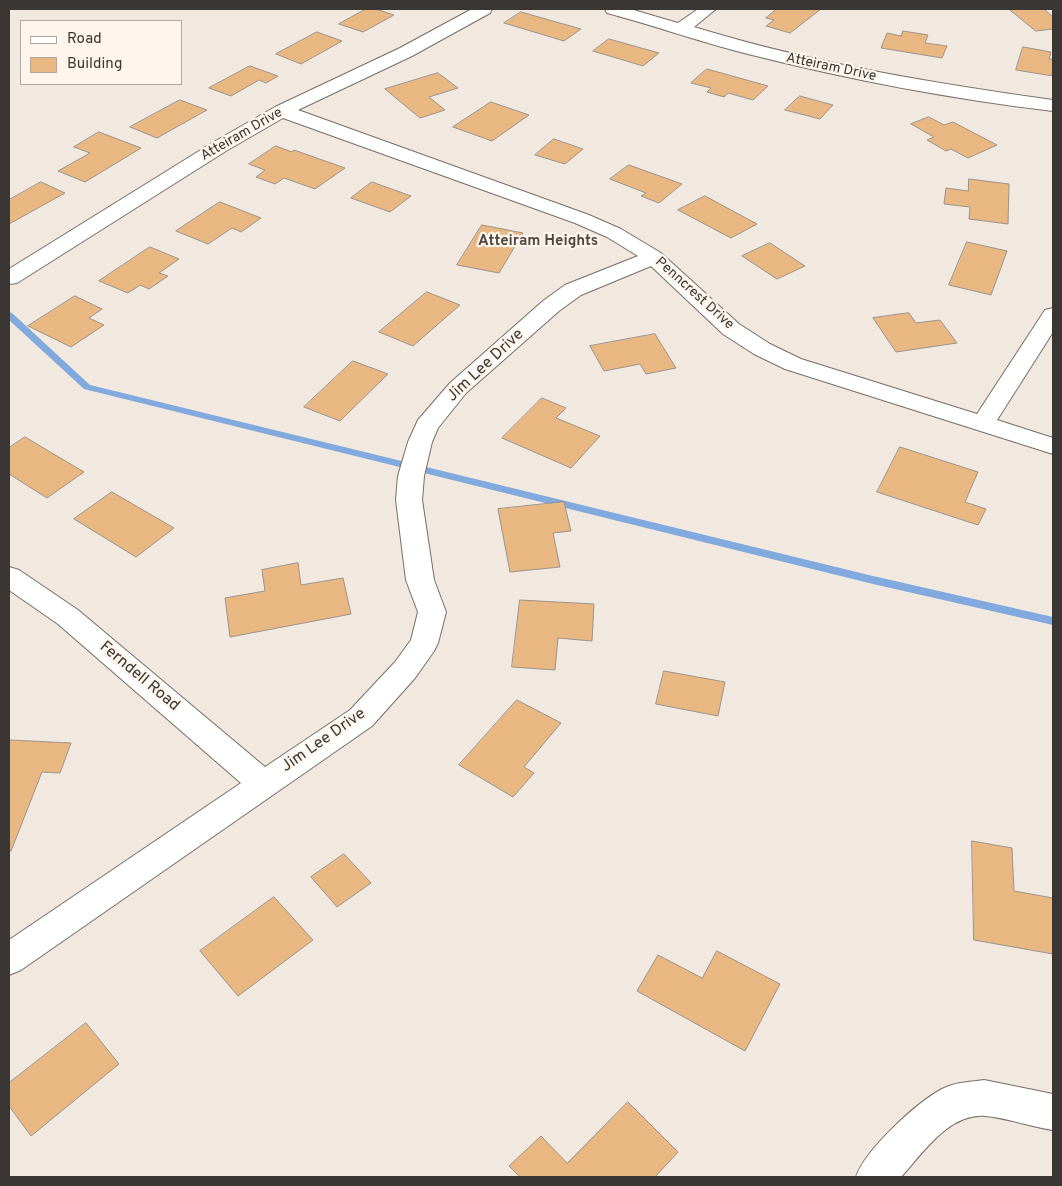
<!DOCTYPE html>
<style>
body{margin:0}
#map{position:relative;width:1062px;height:1186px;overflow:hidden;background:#f1e8e0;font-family:Overpass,sans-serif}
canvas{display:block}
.frame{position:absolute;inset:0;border:10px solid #3a3633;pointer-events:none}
.legend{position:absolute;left:20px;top:20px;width:162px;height:65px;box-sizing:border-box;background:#fef6ed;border:1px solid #b0a9a3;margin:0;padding:6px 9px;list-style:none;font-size:15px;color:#3a3633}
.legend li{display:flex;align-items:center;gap:10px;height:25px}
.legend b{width:25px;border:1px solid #b0a9a3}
</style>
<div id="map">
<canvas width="1062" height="1186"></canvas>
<div class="frame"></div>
<ul class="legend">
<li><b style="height:6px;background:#fff"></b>Road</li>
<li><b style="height:14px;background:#e9b782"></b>Building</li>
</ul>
</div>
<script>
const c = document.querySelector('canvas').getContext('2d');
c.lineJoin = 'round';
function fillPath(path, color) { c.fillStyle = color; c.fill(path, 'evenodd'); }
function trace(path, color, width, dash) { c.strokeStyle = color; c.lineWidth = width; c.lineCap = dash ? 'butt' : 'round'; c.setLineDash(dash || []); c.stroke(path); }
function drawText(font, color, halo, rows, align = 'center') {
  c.font = font + ' Overpass,sans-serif'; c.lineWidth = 4.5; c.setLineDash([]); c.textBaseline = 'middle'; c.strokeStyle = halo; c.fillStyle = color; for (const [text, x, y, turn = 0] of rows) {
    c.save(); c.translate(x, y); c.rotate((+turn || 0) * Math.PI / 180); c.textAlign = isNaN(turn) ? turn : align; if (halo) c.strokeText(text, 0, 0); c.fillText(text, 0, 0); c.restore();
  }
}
fillPath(new Path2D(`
 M9 312 12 313 90 385 873 576 1053 617V625L873 584 84 389 9 320Z`), '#81a9de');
const building = new Path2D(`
 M366 9H376L394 15 363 32 339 24Z
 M777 9H821L790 33 766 26 774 20 766 18Z
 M1009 9H1044L1053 17V29L1036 31Z
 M521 12 581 29 564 41 504 23Z
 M903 31 928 35 925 43 947 46 942 58 881 48 887 33 901 36Z
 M317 32 342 41 301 64 276 54Z
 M609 39 659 53 643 66 593 51Z
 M1023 47 1051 52 1049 59H1053V76L1016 70Z
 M250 66 278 76 266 83 259 80 231 96 209 88Z
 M707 69 768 86 753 100 728 93 724 97 707 92 711 88 691 83Z
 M438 73 458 88 429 97 445 110 420 118 385 89Z
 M800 96 833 105 820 119 785 110Z
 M180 100 207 110 157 138 130 127Z
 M491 102 529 115 492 141 453 127Z
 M929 117 944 125 953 122 997 145 968 158 951 149 946 151 927 140 934 137 911 124Z
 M99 132 141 148 85 182 58 171 90 153 74 147Z
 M554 139 583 149 565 164 535 155Z
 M276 146 292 152 294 150 345 168 315 189 284 178 275 184 256 177 265 170 249 164Z
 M629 165 682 184 659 203 641 196 646 193 610 179Z
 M969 179 1009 184 1008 224 969 219 970 207 944 204 946 188 968 191Z
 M41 182 65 193 9 224V200Z
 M372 182 411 196 390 212 351 198Z
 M705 196 757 224 731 238 678 210Z
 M220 202 261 218 241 232 232 228 208 244 176 231Z
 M482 225 523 233 499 273 457 265Z
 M967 242 1007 251 991 295 949 285Z
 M770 243 805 266 777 279 742 256Z
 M150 247 179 259 159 273 168 276 149 289 140 285 128 293 99 281Z
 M427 292 460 305 413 346 379 332Z
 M75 296 102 309 89 318 104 325 71 347 28 326Z
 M909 313 916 323 940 320 957 343 896 352 873 318Z
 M655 334 676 368 646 374 640 364 604 371 590 346Z
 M353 361 388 374 340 421 304 407Z
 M542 398 566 408 556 418 600 436 571 468 502 438Z
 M25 437 84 472 47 498 9 474V448Z
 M900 447 978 472 965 502 986 509 978 525 877 492Z
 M112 492 174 528 136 557 74 519Z
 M564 502 571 531 553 533 560 567 510 572 498 509Z
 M298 563 301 585 343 578 351 614 230 637 225 598 265 591 262 570Z
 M520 600 594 604 592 641 558 638 555 670 512 667Z
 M664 671 725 682 718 716 656 704Z
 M517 700 561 723 524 767 534 773 513 797 459 765Z
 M9 740 71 743 60 773 42 772 11 851H9Z
 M972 841 1012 848 1014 891 1053 898V954L974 940Z
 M344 854 371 883 337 907 311 877Z
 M274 897 313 940 238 996 200 951Z
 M717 951 780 984 745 1051 637 991 658 955 702 978Z
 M86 1023 119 1064 31 1136 9 1106V1083Z
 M628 1102 678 1152 655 1177H520L509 1166 541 1136 567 1163Z`);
fillPath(building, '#e9b782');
trace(building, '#9b938b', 1);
const street = new Path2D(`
 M472 9H492L490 13 412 56 298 110 589 215 621 229 661 253 739 324 770 344 801 359 977 414 1045 310 1053 308V332L997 420 1053 438V454L785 369 754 354 723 334 651 266 581 295 559 311 466 393 438 428 432 442 424 476 422 500 434 580 446 612 438 643 434 651 415 678 372 726 21 970 9 975V940L241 783 58 624 9 590V567L19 570 78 610 265 767 350 710 395 662 411 640 418 612 406 580 396 500 398 476 408 442 418 420 450 383 543 301 565 285 638 256 607 237 575 223 283 118 226 151 17 283 9 284V269L212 143 275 107 400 48Z
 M605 9H630L678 23 698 9H716L694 27C811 63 932 83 1053 100V111C952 99 851 80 752 55 703 43 656 26 607 13Z
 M984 1080 1053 1094V1130C1031 1127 1008 1118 985 1116 949 1113 923 1153 901 1177H856C865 1150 916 1103 942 1089 955 1082 970 1082 984 1080Z`);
trace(street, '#766e67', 2);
fillPath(street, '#fff');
drawText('14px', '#3a3633', '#fef6ed', [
 ["Atteiram Drive",831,68,12],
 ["Atteiram Drive",242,135,-30],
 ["Penncrest Drive",694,294,42]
]);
drawText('bold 15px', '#4f4841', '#fef6ed', [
 ["Atteiram Heights",538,242]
]);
drawText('16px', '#3a3633', '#fef6ed', [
 ["Jim Lee Drive",486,366,-43],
 ["Ferndell Road",139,677,40],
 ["Jim Lee Drive",324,741,-35]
]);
</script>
